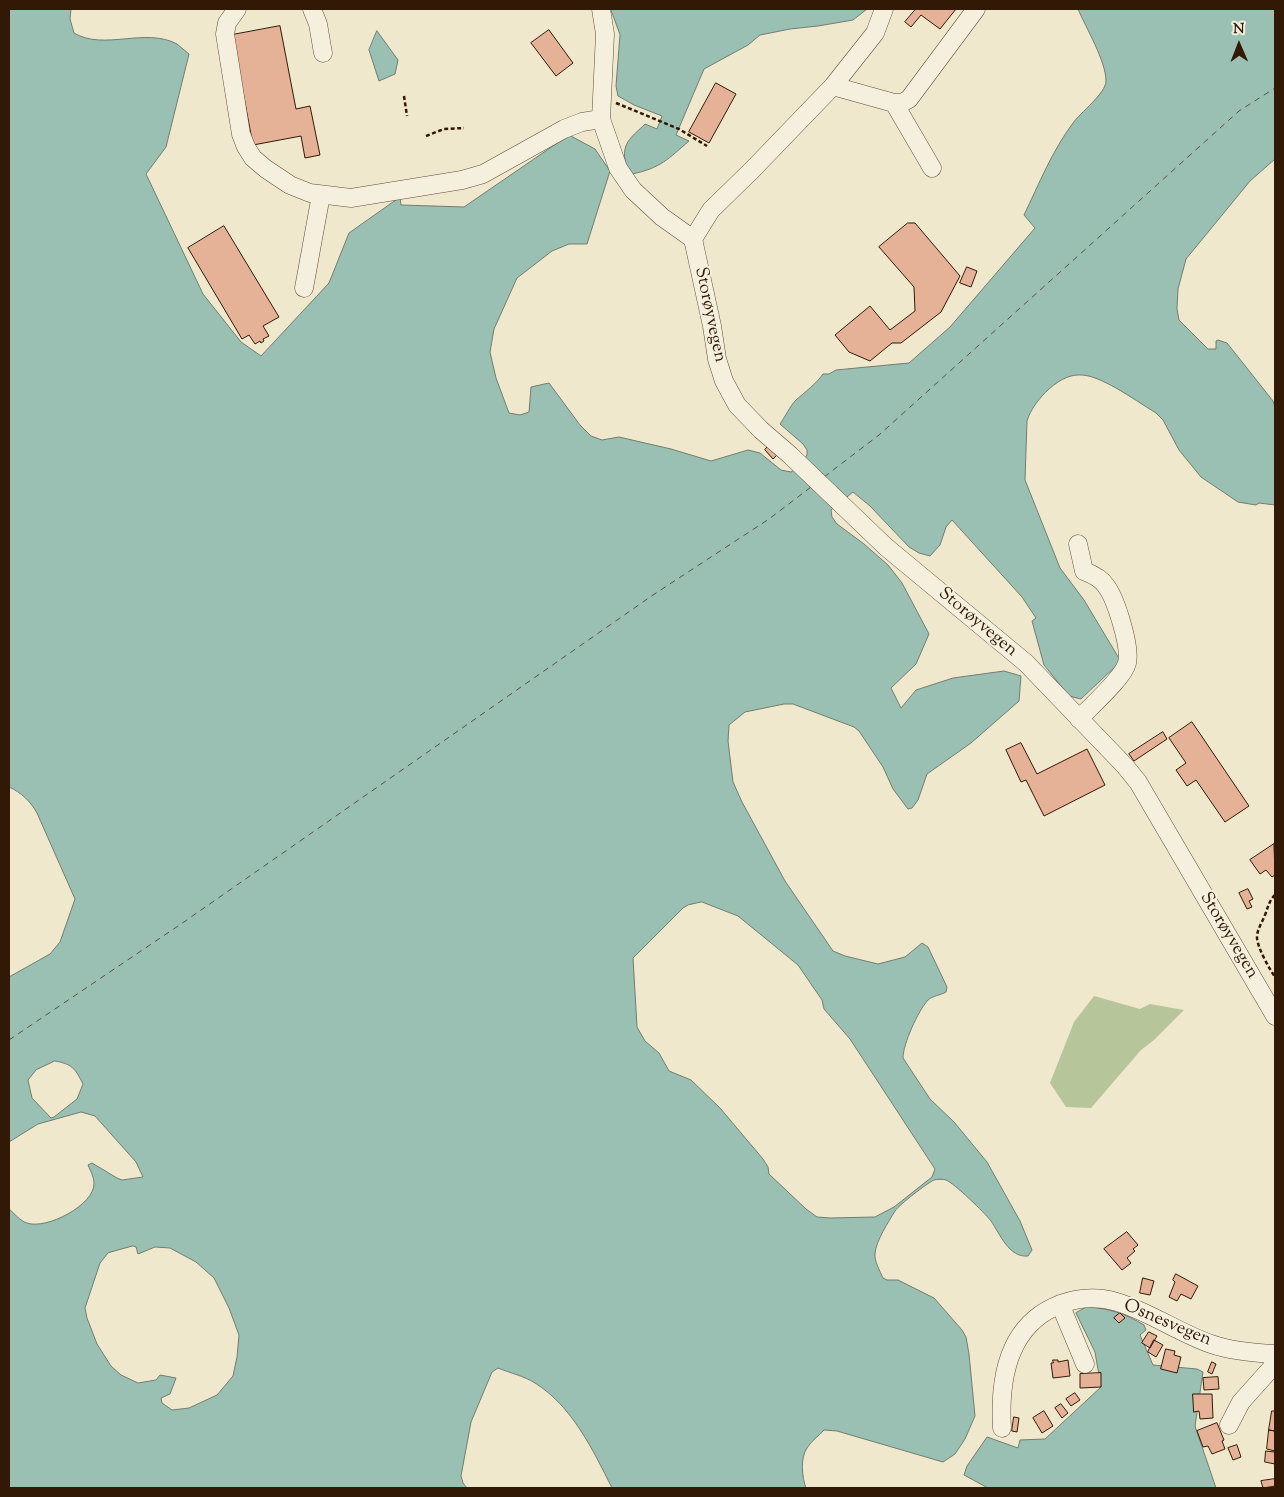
<!DOCTYPE html>
<meta charset="utf-8">
<style>
body{margin:0}
#map{position:relative;width:1284px;height:1497px;overflow:hidden;background:#efe8cc;font-family:"Sorts Mill Goudy",serif}
canvas{display:block}
.frame{position:absolute;inset:0;border:10px solid #311905;pointer-events:none}
.north{position:absolute;left:1214px;top:20px;width:50px;height:50px;-webkit-text-stroke:4px #f5f0de;paint-order:stroke;rotate:359deg;font-size:14px;font-weight:700;line-height:20px;text-align:center;color:#311905}
.north::after{content:'';display:block;margin:auto;width:18px;height:22px;background:#311905;clip-path:polygon(50% 0,100% 100%,50% 72%,0 100%)}
</style>
<div id="map">
<canvas width="1284" height="1497"></canvas>
<div class="frame"></div>
<div class="north">N</div>
</div>
<script>
const c = document.querySelector('canvas').getContext('2d');
c.lineJoin = 'round';
function fillPath(path, color) { c.fillStyle = color; c.fill(path, 'evenodd'); }
function trace(path, color, width, dash) { c.strokeStyle = color; c.lineWidth = width; c.lineCap = dash ? 'butt' : 'round'; c.setLineDash(dash || []); c.stroke(path); }
function drawText(font, color, halo, rows, align = 'center') {
  c.font = font + ' "Sorts Mill Goudy",serif'; c.lineWidth = 4; c.setLineDash([]); c.textBaseline = 'middle'; c.strokeStyle = halo; c.fillStyle = color; for (const [text, x, y, turn = 0] of rows) {
    c.save(); c.translate(x, y); c.rotate((+turn || 0) * Math.PI / 180); c.textAlign = isNaN(turn) ? turn : align; if (halo) c.strokeText(text, 0, 0); c.fillText(text, 0, 0); c.restore();
  }
}
fillPath(new Path2D(`
 M1094 996 1140 1009 1150 1004 1184 1010 1154 1040 1141 1050 1091 1108 1066 1107 1050 1083 1074 1022Z`), '#b6c69a');
const water = new Path2D(`
 M9 9H71L70 19 74 33C104 51 145 27 177 44 181 47 185 51 189 54L166 147 146 174 203 294 241 342 261 356 329 283 349 233 400 197 401 205 464 207 569 135 566 130 571 136 595 149 610 171 587 244H569L552 251 517 278 494 329 490 352 496 378 509 413 520 415 529 412 531 387 549 383 580 425 591 436 602 440 619 437 671 449 711 461 748 450 760 453 781 470 791 472 797 468 804 460 807 455V450L803 444 780 424C785 417 790 406 796 400 805 392 816 384 823 374H829L836 370 909 363 950 327 1035 228 1024 215C1039 184 1052 151 1073 123 1080 113 1106 93 1106 81 1106 61 1086 28 1078 9H1275V159L1250 181 1186 259 1178 289 1177 309 1179 320 1208 349H1216V341L1218 340 1227 343 1273 401 1275 407V505L1259 503 1256 505 1238 502 1201 477 1179 450 1163 420 1156 413C1143 405 1130 396 1116 388 1090 374 1074 367 1049 389 1040 397 1030 410 1027 421L1025 480 1060 568 1084 600 1120 660 1118 664 1081 699 1069 696 1044 665 1032 621 1036 618 1022 597 952 520 946 527 940 545 930 556 919 553 909 547 870 506 853 492 831 510 832 517 837 524 864 544 888 565 902 583 929 634 916 664 891 688 901 708 916 690 953 678 1004 671 1021 676 1019 701 971 743 927 774 918 800 912 808 908 809 893 789 883 767 859 731 854 727 793 704H784L745 712 729 725 728 741 733 782 742 802 785 881 833 951 845 956 878 964 905 957 922 943 928 947 947 987 946 992C941 995 932 996 928 1000 918 1011 903 1044 903 1058L930 1099 954 1122 987 1162 1020 1221 1032 1250 1028 1256C1009 1258 1000 1234 991 1221 985 1213 954 1183 946 1180 943 1179 937 1179 934 1180 926 1184 900 1204 895 1211 889 1221 876 1241 875 1253 874 1261 880 1271 883 1278L887 1280H898L934 1298 962 1330 966 1337 969 1354 975 1416 965 1439 955 1454 943 1462 837 1431 824 1430C819 1436 811 1441 807 1448 800 1458 802 1477 806 1488H612C593 1450 572 1406 535 1383 524 1376 510 1373 498 1368L492 1372 471 1422 461 1476 463 1483 467 1488H9V1209C14 1213 20 1221 27 1223 46 1230 95 1205 94 1183 94 1177 90 1170 88 1165L92 1163 117 1178 122 1180 143 1177 136 1162 95 1116 81 1112 38 1124 9 1142V977L50 954 60 942 75 899 37 813C31 802 21 792 9 787ZM702 902 738 916 798 965 822 1000 824 1009 850 1039 935 1169 932 1177 894 1207 875 1217 830 1218 817 1217 806 1209 769 1174 768 1167 763 1159 720 1108 691 1080 669 1071 659 1053 645 1041 637 1027 633 958 683 908 688 905ZM55 1061C72 1064 75 1068 83 1084L77 1099 54 1117 51 1118 32 1098 28 1080 36 1070ZM133 1246 136 1247 138 1254 155 1247 170 1248 196 1262 214 1278 229 1308 239 1335 237 1357 233 1376 217 1395 189 1408 172 1410 162 1403 161 1398 170 1394 176 1378 160 1375 156 1380 138 1383 121 1375 111 1366 97 1344 87 1318 85 1308 100 1263 108 1253Z
 M611 9H867L853 20 818 26 790 29 760 35 748 45 704 69 676 135 689 141C668 159 661 168 632 174 628 170 626 165 625 160 622 142 633 136 645 124L657 129 662 116 634 105 618 96 616 86 620 35Z
 M377 31 398 60 395 74 379 81 369 50Z
 M1087 1307C1108 1308 1126 1314 1144 1325L1146 1330 1140 1335 1153 1365 1197 1369 1203 1372 1195 1426 1216 1488H988L964 1475 967 1466 987 1437 1018 1448 1020 1440 1045 1439 1101 1387 1095 1352 1076 1313Z`);
fillPath(water, '#9ac0b4');
trace(water, '#707d6e', 1);
trace(new Path2D(`
 M824 477 879 435 1239 111 1275 88
 M9 1040 181 924 653 595 769 519 811 487`), '#565342', 1, [6, 5]);
const building = new Path2D(`
 M916 9H956L940 29 921 15 911 27 905 22Z
 M280 26 296 109 310 106 320 155 305 158 301 136 253 145 232 35Z
 M549 30 573 63 556 76 531 43Z
 M716 83 736 94 709 143 689 132Z
 M908 223H915L960 276 941 312 901 343H892L870 361 849 352 835 335 870 306 890 330 915 311 914 287 879 247Z
 M224 226 279 317 263 326 269 336 263 339 264 341 261 343 260 341 255 344 249 335 242 339 188 248Z
 M967 267 977 271 971 287 960 283Z
 M770 444 784 454 780 458 777 455 773 459 765 450Z
 M1192 722 1249 806 1225 822 1196 780 1187 786 1176 770 1186 763 1169 738Z
 M1163 732 1167 739 1134 761 1129 754Z
 M1021 743 1037 774 1087 749 1105 785 1044 816 1026 780 1021 782 1006 750Z
 M1274 844 1275 875 1272 877 1266 870 1260 874 1250 860Z
 M1248 889 1253 899 1249 901 1252 907 1247 909 1239 893Z
 M1127 1232 1138 1245 1133 1249 1135 1251 1127 1258 1131 1263 1122 1270 1104 1249Z
 M1176 1274 1198 1286 1191 1299 1181 1294 1177 1301 1169 1297 1175 1282 1173 1280Z
 M1143 1278 1154 1281 1150 1295 1140 1293Z
 M1120 1313 1125 1318 1119 1323 1114 1318Z
 M1149 1332 1157 1336 1150 1348 1142 1343Z
 M1154 1340 1163 1345 1156 1357 1148 1352Z
 M1166 1349 1175 1351 1174 1355 1181 1357 1177 1373 1161 1369Z
 M1053 1360H1058V1362L1068 1360 1070 1376 1053 1378 1051 1363H1053Z
 M1212 1362 1216 1364 1212 1374 1208 1372Z
 M1101 1373V1387L1080 1388V1374Z
 M1218 1377 1219 1389 1204 1390 1203 1378Z
 M1075 1393 1080 1400 1071 1406 1066 1399Z
 M1193 1394H1212L1213 1418 1200 1419 1199 1411 1194 1412Z
 M1061 1404 1068 1413 1062 1418 1055 1408Z
 M1044 1411 1053 1426 1042 1433 1033 1418Z
 M1272 1411H1275V1431L1269 1430Z
 M1014 1417 1019 1418 1017 1432 1012 1431Z
 M1217 1423 1224 1440 1222 1441 1225 1449 1212 1454 1208 1446 1203 1447 1197 1431Z
 M1269 1430 1275 1431V1451L1267 1449Z
 M1237 1445 1241 1457 1233 1460 1228 1448Z
 M1266 1451 1275 1452V1464L1265 1462Z
 M1275 1479V1486L1263 1488 1261 1481Z`);
fillPath(building, '#e5b197');
trace(building, '#311905', 1);
const minor = new Path2D(`
 M237 9 227 23 225 34 241 134 246 147 253 158 266 169 290 185 310 193 351 198 462 180 483 174 564 129 582 122 601 119
 M312 9 318 24 323 53
 M601 9 605 34 601 119 618 168 633 190 662 217 693 239 712 326 717 359 724 381 737 405 761 430 790 455 886 547 1026 663 1125 766 1138 782 1275 1016
 M833 86 894 103H902L909 99 976 9
 M894 103 932 168
 M693 239 711 210 752 170 833 86 875 33 884 9
 M304 288 321 195
 M1078 544 1084 571C1092 574 1101 578 1106 586 1116 599 1131 647 1127 663 1124 677 1090 707 1079 719
 M1060 1304 1085 1364
 M1229 1425 1241 1402 1275 1364
 M1002 1428C999 1378 1008 1324 1061 1304 1080 1297 1097 1296 1117 1302 1150 1312 1179 1333 1211 1344 1231 1351 1254 1353 1275 1354`);
trace(minor, '#604d37', 19);
trace(new Path2D(`
 M404 96 407 116
 M616 103 679 129 707 146
 M426 136 444 129 464 128
 M1275 895C1269 901 1268 907 1265 915 1262 923 1257 929 1257 938 1258 949 1269 968 1275 977`), '#311905', 2.5, [4, 2.5]);
trace(minor, '#f5f0de', 18);
drawText('18px', '#311905', '#f5f0de', [
 ["Storøyvegen",709,315,78],
 ["Storøyvegen",977,623,40],
 ["Storøyvegen",1228,936,59],
 ["Osnesvegen",1167,1324,23]
]);
</script>
